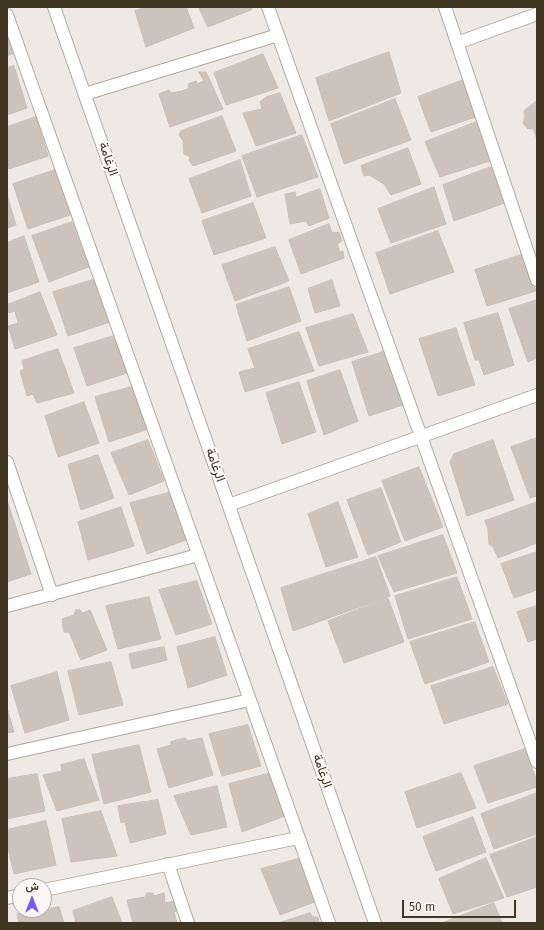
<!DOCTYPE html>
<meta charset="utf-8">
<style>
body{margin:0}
#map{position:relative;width:544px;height:930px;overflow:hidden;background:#eee9e4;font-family:"Fira Sans",Vazirmatn,sans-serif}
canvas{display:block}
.frame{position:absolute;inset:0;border:8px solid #403622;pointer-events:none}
.north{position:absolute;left:12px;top:878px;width:40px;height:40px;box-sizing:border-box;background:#faf7f5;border:1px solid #b0aaa1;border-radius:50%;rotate:0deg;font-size:11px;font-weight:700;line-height:16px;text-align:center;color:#403622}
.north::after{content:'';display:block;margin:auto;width:14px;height:18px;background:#7558f7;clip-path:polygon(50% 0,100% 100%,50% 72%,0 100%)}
.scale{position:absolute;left:402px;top:900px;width:114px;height:18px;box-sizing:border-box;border:2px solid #403622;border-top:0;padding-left:5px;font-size:12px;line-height:14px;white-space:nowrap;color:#403622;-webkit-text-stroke:3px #faf7f5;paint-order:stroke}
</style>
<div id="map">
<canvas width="544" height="930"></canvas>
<div class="frame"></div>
<div class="north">ش</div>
<div class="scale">50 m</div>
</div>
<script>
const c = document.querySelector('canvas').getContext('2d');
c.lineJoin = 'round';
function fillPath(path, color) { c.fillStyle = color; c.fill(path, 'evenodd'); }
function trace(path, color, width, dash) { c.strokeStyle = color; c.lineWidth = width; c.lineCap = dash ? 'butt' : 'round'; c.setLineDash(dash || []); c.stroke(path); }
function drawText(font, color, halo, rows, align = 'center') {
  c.font = font + ' "Fira Sans",Vazirmatn,sans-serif'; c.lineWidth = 4; c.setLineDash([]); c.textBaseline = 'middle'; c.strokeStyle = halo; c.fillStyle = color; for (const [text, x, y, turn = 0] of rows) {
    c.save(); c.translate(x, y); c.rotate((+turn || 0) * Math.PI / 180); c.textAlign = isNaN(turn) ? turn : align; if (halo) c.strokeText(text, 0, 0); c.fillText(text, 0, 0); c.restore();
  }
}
const building = new Path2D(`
 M148 7H186L194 28 146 47 135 11Z
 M199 7H253L251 10 208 27Z
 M7 31 14 53 7 56Z
 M389 52 401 93 329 121 316 78Z
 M263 54 278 88 226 105 214 73Z
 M14 66 27 108 7 115V68Z
 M199 72H206L223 109 170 127 159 94 169 90 171 93 182 91 189 88 188 84 196 81 197 84 204 81Z
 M463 80 476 117 431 132 418 97Z
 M280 93 296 133 256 146 243 113 262 109 260 102 266 97Z
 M395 99 411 140 344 164 331 124Z
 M537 101V139L533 128 528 129 523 123 525 117 524 111Z
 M222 116 236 151 193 166 189 160 190 157 184 154 183 141 179 135 181 131Z
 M36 117 48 156 9 169 7 162V127Z
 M479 121 493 160 440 177 425 142Z
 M302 135 318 177 257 197 242 156Z
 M408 148 421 184 391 195 384 184 369 175 364 176 361 166Z
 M240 160 251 196 202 213 189 179Z
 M491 167 505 203 454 221 443 185Z
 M58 169 73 214 28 229 13 184Z
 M434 187 446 224 391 243 378 209Z
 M320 189 329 218 309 226 306 221 290 224 285 194 295 192 296 197Z
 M7 195 16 225 7 228Z
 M253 203 266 238 214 255 202 221Z
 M72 222 85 257H89L91 266 49 282 32 236Z
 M329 224 332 233 339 232 342 241 337 244 340 252 343 251 344 258 301 274 289 240Z
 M438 231 454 272 390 294 376 253Z
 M24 236 39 282 7 293V243Z
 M275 247 289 281 235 301 222 265Z
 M524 254 536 291 487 306 475 270Z
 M96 279 110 322 68 336 53 292Z
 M332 280 340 306 315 313 308 289Z
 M289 287 301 321 247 341 236 305Z
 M40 292 57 335 15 349 8 326 18 323 15 311 9 313 7 305Z
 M537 300V358L528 362 509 309Z
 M498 313 514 365 484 375 479 360H475L464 323Z
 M353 314 368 352 319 366 306 328Z
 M456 328 475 385 438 396 419 339Z
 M299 332 314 371 245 392 239 372 255 368 248 349Z
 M117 335 130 372 87 386 74 348Z
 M58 349 74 393 37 403 33 394 27 396 20 371 24 369 22 361Z
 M386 351 406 404 369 416 352 362Z
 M340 370 358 421 324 435 307 381Z
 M299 382 316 432 282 444 266 393Z
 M135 386 149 429 109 442 95 397Z
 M84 402 99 443 58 457 45 416Z
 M537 438V496L530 498 511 447Z
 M148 440 164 481 129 495 111 453Z
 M493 440 514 500 467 516 450 462 454 454Z
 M98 455 114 498 81 510 68 465Z
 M419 467 443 527 405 541 382 481Z
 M381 488 401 542 368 555 347 500Z
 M172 492 189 539 147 554 130 503Z
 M7 500 31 574 7 582Z
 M338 502 358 557 326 567 308 514Z
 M537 502V543L498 558 493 547 489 544 488 529 485 521Z
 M121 507 134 546 88 560 78 522Z
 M443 535 457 573 394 592 378 556Z
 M537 552V590L514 598 501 564Z
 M376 557 390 596 293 631 281 588Z
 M457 577 472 619 408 639 395 596Z
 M197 581 212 624 176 635 159 590Z
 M149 597 161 639 118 649 106 606Z
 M388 598 404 642 344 663 328 621Z
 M537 606V639L528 642 517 612Z
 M76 610H80L83 613 90 610 107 650 81 660 69 632H64L62 619 74 615Z
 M475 622 489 662 425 684 410 642Z
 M215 637 227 675 188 688 177 647Z
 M164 647 167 660 132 669 129 654Z
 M111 662 123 705 79 715 68 671Z
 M493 667 508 704 444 724 431 686Z
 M57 672 69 720 25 733 11 686Z
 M7 708 14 732 7 733Z
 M248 725 261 766 222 776 209 734Z
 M185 738 187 741 202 738 213 775 169 788 157 749 171 745V742Z
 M139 745 151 792 104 804 92 755Z
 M525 749 537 781V787L488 803 474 766Z
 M84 759 99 800 57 811 43 775 62 771 61 765Z
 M271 773 285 816 242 832 229 784Z
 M461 773 476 808 417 828 405 792Z
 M37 774 45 811 7 819V779Z
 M217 786 227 827 191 835 174 796Z
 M537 793V834L494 849 481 814Z
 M158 800 166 834 130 843 125 822 121 823 118 806Z
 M101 811 117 856 71 862 62 819Z
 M473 817 486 852 436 871 423 837Z
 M46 821 56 865 14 874 7 844V830Z
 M537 837V887L507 897 490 855Z
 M302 858 317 901 280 915 261 869Z
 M486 858 504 898 453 914 439 879Z
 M147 893H153L154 896 164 893 165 903 176 901 180 910 174 912 177 923H133L127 900 145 897Z
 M112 897 122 923H76L73 911Z
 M494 903 502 923H442Z
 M59 907 64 923H19L17 914Z
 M310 913 313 917H318L319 923H279Z`);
fillPath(building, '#ccc4bc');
trace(building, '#c8bfb6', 1);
const minor = new Path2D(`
 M54 7 375 923
 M268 7 537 762
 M445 7 537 280
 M7 15 329 923
 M457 43 537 14
 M85 94 278 35
 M7 462 52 595
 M229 505 537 395
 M7 606 198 555
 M7 754 250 700
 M168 864 188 923
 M44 890 298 838
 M7 898 20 895`);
trace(minor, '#afa99e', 14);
trace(minor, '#fff', 12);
drawText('13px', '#403622', '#faf7f5', [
 ["الرغامة",108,159,71],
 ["الرغامة",215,465,71],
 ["الرغامة",322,771,71]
]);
</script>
